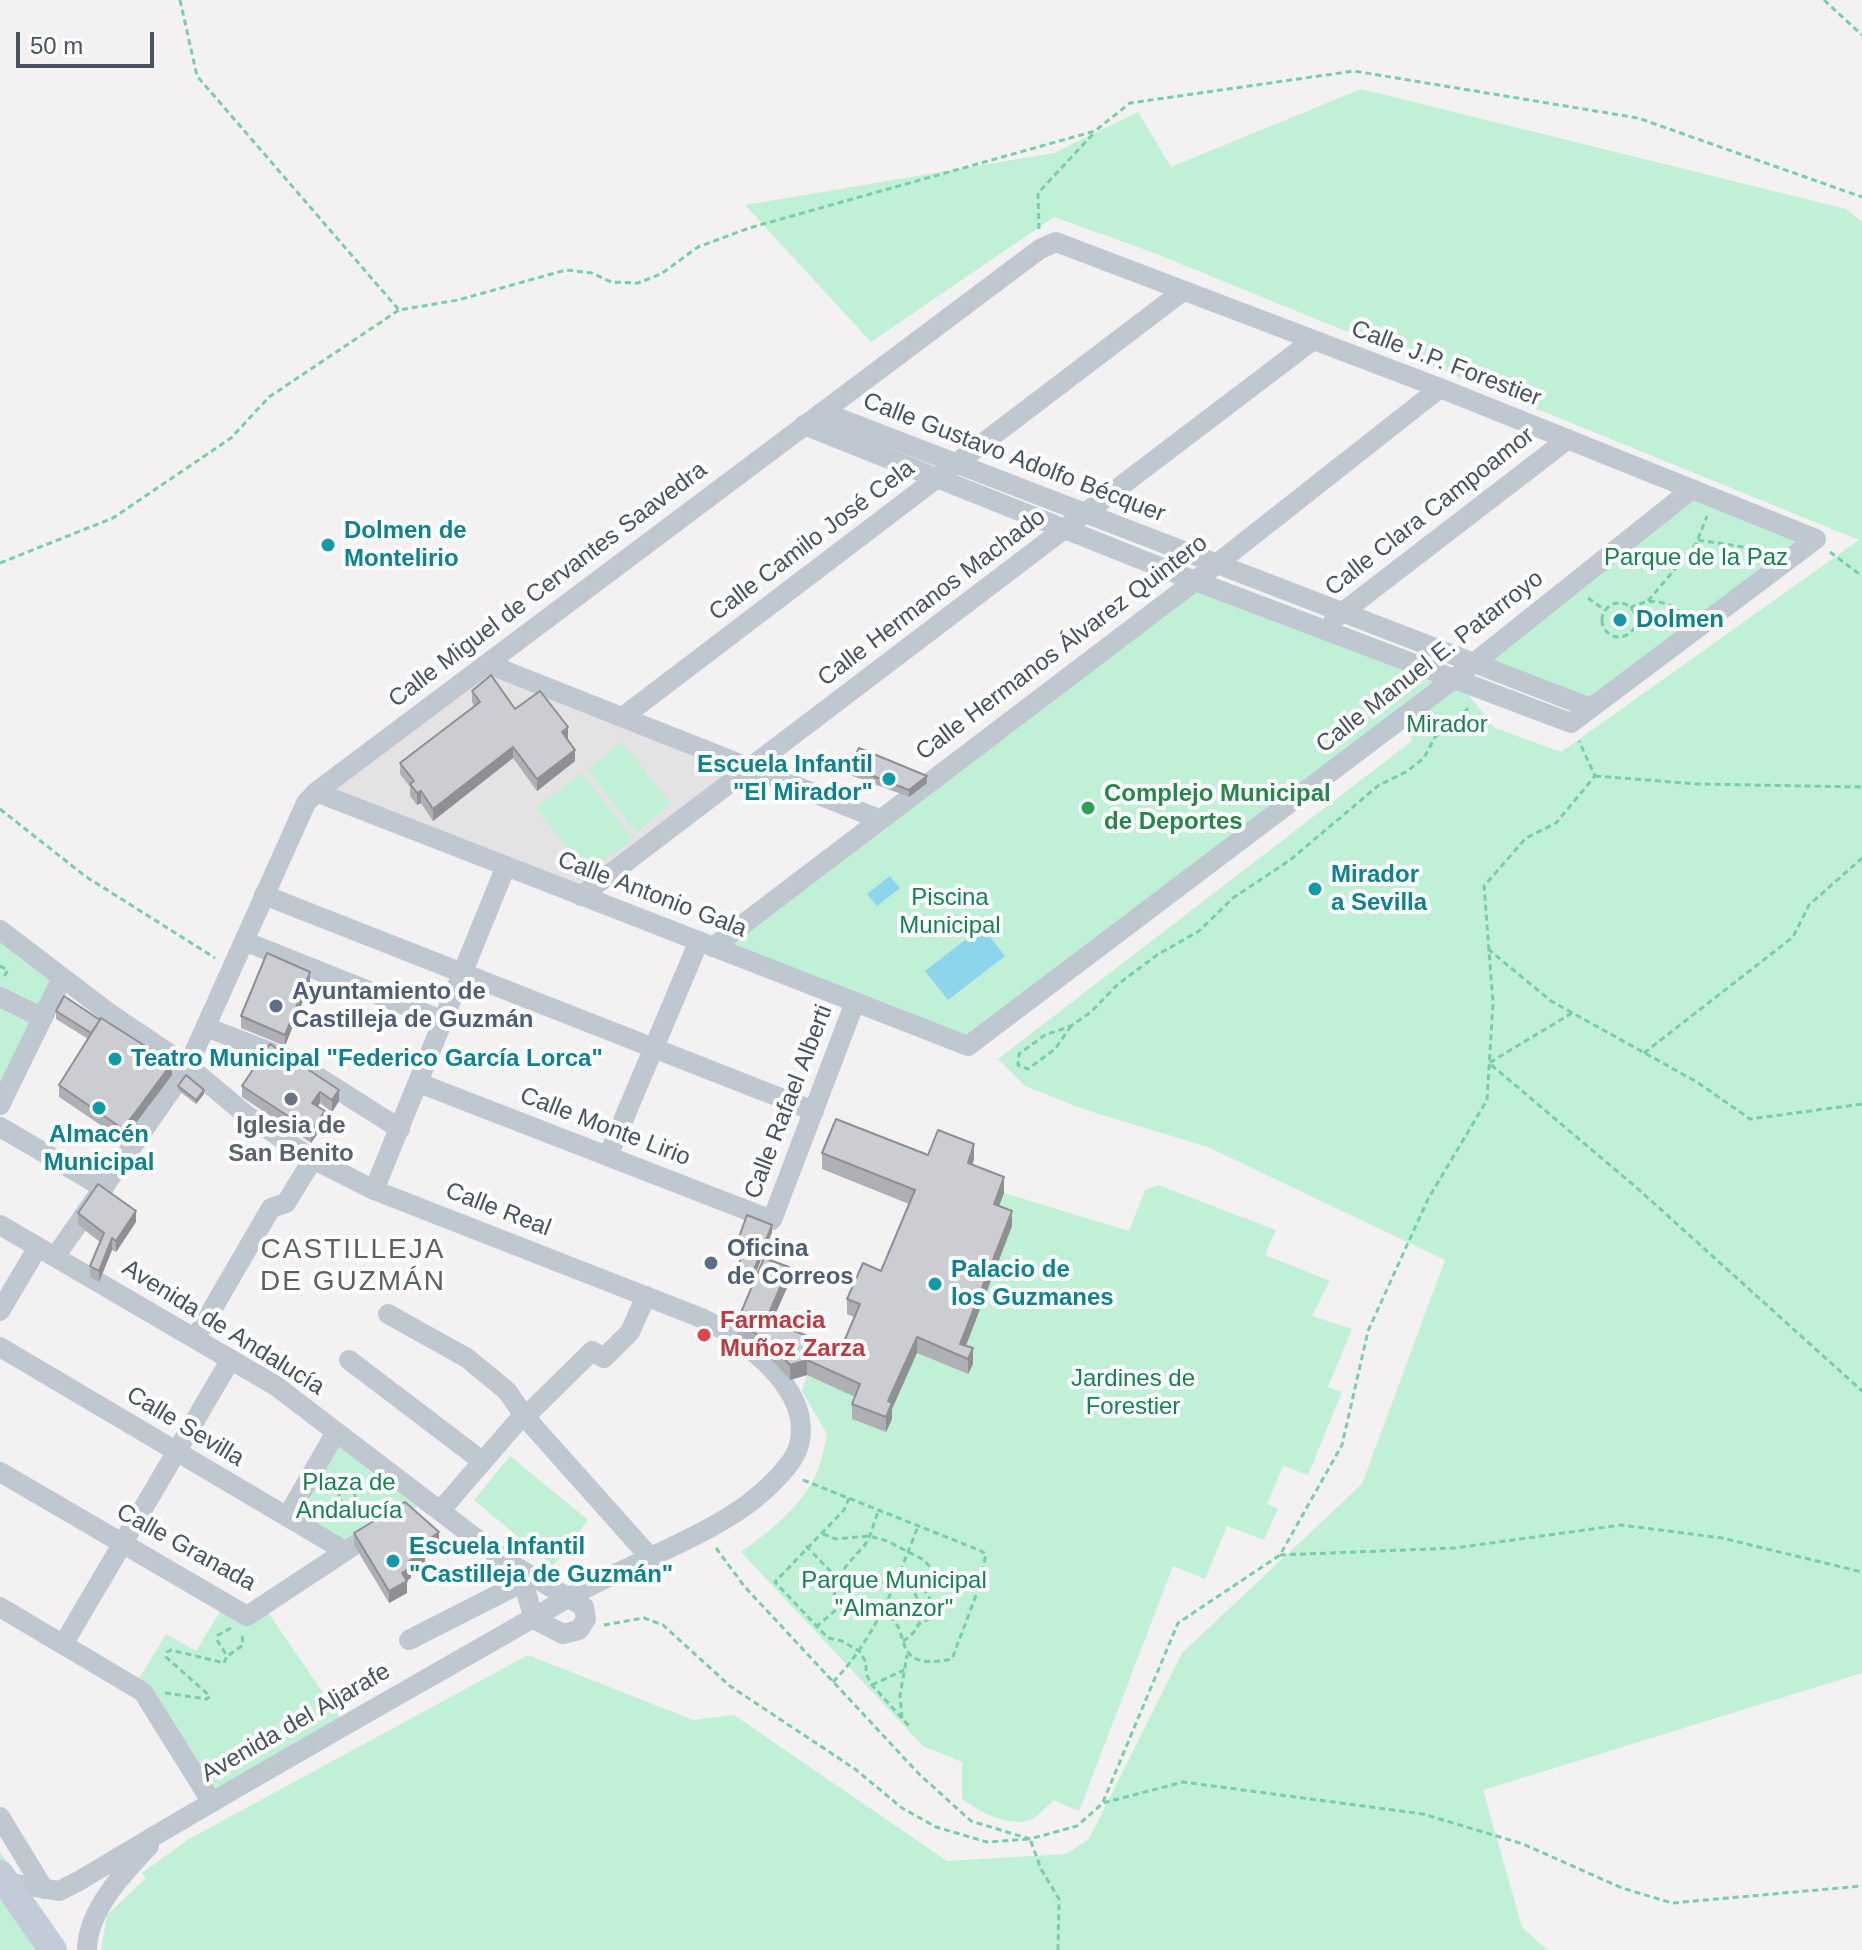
<!DOCTYPE html>
<meta charset="utf-8">
<style>
body{margin:0}
#map{position:relative;width:1862px;height:1950px;overflow:hidden;background:#f3f1f1;font-family:Arial,sans-serif}
canvas{display:block}
.scale{position:absolute;left:16px;top:32px;width:138px;height:36px;box-sizing:border-box;border:4px solid #48535f;border-top:0;padding-left:10px;font-size:24px;line-height:28px;white-space:nowrap;color:#48535f;-webkit-text-stroke:6px #fff;paint-order:stroke}
</style>
<div id="map">
<canvas width="1862" height="1950"></canvas>
<div class="scale">50 m</div>
</div>
<script>
const c = document.querySelector('canvas').getContext('2d');
c.lineJoin = 'round';
function fillPath(path, color) { c.fillStyle = color; c.fill(path, 'evenodd'); }
function trace(path, color, width, dash) { c.strokeStyle = color; c.lineWidth = width; c.lineCap = dash ? 'butt' : 'round'; c.setLineDash(dash || []); c.stroke(path); }
function drawText(font, color, halo, rows, align = 'center') {
  c.font = font + ' Arial,sans-serif'; c.lineWidth = 8; c.setLineDash([]); c.textBaseline = 'middle'; c.strokeStyle = halo; c.fillStyle = color; for (const [text, x, y, turn = 0] of rows) {
    c.save(); c.translate(x, y); c.rotate((+turn || 0) * Math.PI / 180); c.textAlign = isNaN(turn) ? turn : align; if (halo) c.strokeText(text, 0, 0); c.fillText(text, 0, 0); c.restore();
  }
}
fillPath(new Path2D(`
 M488 664 752 767 581 896 316 792Z`), '#e4e2e3');
fillPath(new Path2D(`
 M1361 89 1846 209 1862 222V1673L1483 1790 1522 1927 1547 1950H101L107 1915 146 1878 142 1873 189 1839 528 1655 693 1720 734 1715 947 1861 1066 1854 1089 1839 1182 1653 1362 1484 1445 1260 1208 1147 1086 1110 1025 1086 998 1059 1413 740 1399 721 968 1046 713 947 1195 581 1455 678 1495 728 1561 752 1859 540 1149 251 1054 217 871 342 745 205 1054 153 1138 112 1171 167Z
 M1692 489 1816 539 1591 708 1474 663Z
 M622 742 671 804 636 832 587 769Z
 M582 773 633 839 587 874 536 808Z
 M0 930 62 978 0 1092Z
 M1158 1185 1276 1230 1265 1255 1330 1281 1312 1316 1352 1329 1328 1387 1342 1392 1308 1475 1283 1466 1267 1504 1278 1509 1264 1540 1227 1526 1205 1579 1173 1566 1079 1811 1054 1800C1048 1805 1041 1813 1034 1818 1013 1830 980 1812 962 1799V1762L923 1746 741 1552C767 1534 801 1506 815 1477 821 1464 824 1448 827 1434L802 1391 807 1375 860 1399 888 1417 917 1353 969 1374 960 1359 1011 1227 994 1219 1004 1193 1129 1231 1145 1190Z
 M336 1432 426 1501 345 1551 287 1517Z
 M510 1456 588 1520 553 1566 474 1500Z
 M225 1604 247 1616 263 1605 345 1725 211 1801 134 1687 166 1634 196 1651Z
 M0 1852 65 1950H0Z`), '#c0f0d5');
fillPath(new Path2D(`
 M890 876 900 888 877 906 867 894Z
 M982 927 1005 956 948 1000 925 971Z`), '#8dd5ed');
trace(new Path2D(`
 M180 0 197 76 399 310 458 300 566 270 592 273 611 282 638 283 661 274 698 247 749 228 1095 131 1130 103 1354 71 1638 118 1862 197
 M1824 0 1862 35
 M1039 229 1038 193 1093 134
 M1698 540 1769 551
 M1830 552 1862 576
 M0 563 113 518 231 438 269 397 399 310
 M1588 598 1605 610
 M1648 601 1696 544 1707 516
 M1602 620a17 17 0 1 1 34 0a17 17 0 1 1-34 0Z
 M1630 608C1651 597 1666 600 1684 615
 M1595 776 1698 784 1862 787
 M0 809 85 876 215 958
 M1488 949 1551 1001 1697 1082 1750 1119 1862 1104
 M0 966 8 970 4 977
 M1572 1013 1489 1063 1637 1188 1862 1391
 M1071 1026 1055 1049 1028 1069 1018 1065 1019 1054 1045 1035 1071 1026 1091 1012 1117 985 1157 955 1199 931 1233 898 1290 860 1379 785 1406 772 1424 758 1435 737 1470 707
 M1644 1053 1793 937 1809 905 1862 858
 M764 1261 773 1238
 M803 1480 979 1550 986 1554 978 1590 952 1659C881 1674 919 1619 879 1614 862 1612 845 1619 834 1601 835 1574 847 1565 864 1546 871 1537 874 1521 879 1510
 M326 1484 340 1493
 M339 1496a8 8 0 1 1 16 0a8 8 0 1 1-16 0Z
 M351 1489 359 1475
 M849 1498 844 1510 775 1582 828 1638 842 1641 859 1651 866 1662V1674L872 1685 910 1727
 M354 1499 374 1512
 M333 1520 343 1503
 M823 1534 836 1539 869 1536 887 1541 924 1560 939 1577 978 1590
 M806 1546 834 1575 850 1582 927 1583 939 1577
 M716 1548 744 1586 919 1774 971 1821 1030 1839 1077 1826 1103 1803 1183 1782 1423 1814 1523 1844 1622 1888 1672 1903 1862 1886
 M1280 1555 1455 1548 1621 1525 1722 1538 1862 1572
 M604 1625 644 1618 663 1625 730 1686 855 1769 902 1808 936 1827 987 1842 1030 1839 1041 1869 1059 1899 1058 1950
 M916 1626 939 1613 920 1583
 M816 1627 837 1609
 M903 1641C930 1624 921 1605 910 1583
 M229 1655 243 1645 242 1634
 M833 1682C875 1639 897 1581 918 1526
 M872 1685 904 1670
 M165 1693 207 1699 210 1696 166 1657 167 1652 171 1650 224 1663 227 1656 217 1640 218 1635 231 1628
 M902 1718 900 1696 907 1655
 M1103 1802 1178 1623 1280 1555 1342 1445 1368 1331 1428 1199 1487 1100 1493 1003 1484 886 1526 838 1556 823 1595 776 1579 741`), '#77cfa7', 3, [6, 4]);
trace(new Path2D(`
 M823 412 1591 708
 M804 425 1195 581 1571 723 1816 539
 M1334 619 1568 439
 M488 664 879 819
 M624 716 1183 291
 M316 792 968 1046 1455 678 1692 489
 M264 895 814 1111
 M581 896 1313 340
 M0 930 109 1013 188 1066 245 1114 313 1159 374 1190 704 1319C745 1341 813 1389 799 1445 794 1465 764 1492 748 1504 697 1541 622 1567 566 1599 403 1693 239 1784 79 1881L59 1891 5 1882
 M244 941 444 1021
 M713 947 1195 581 1440 388
 M0 997 43 1018
 M206 1027 291 1060
 M318 1077 400 1129
 M419 1083 772 1220 855 1002
 M0 1105 62 978
 M0 1127 104 1188
 M608 1156 699 941
 M374 1190 506 866
 M0 1225 276 1386 503 1559 584 1607 586 1619 579 1630 563 1634 534 1619 523 1582 503 1559
 M55 1257 188 1066 306 803 316 792 1040 249 1056 242 1440 388 1816 539
 M0 1311 38 1247
 M388 1314 467 1358 507 1391 525 1417 649 1556
 M195 1339 271 1208 286 1203 313 1159
 M0 1347 345 1551
 M349 1360 482 1461
 M525 1417 592 1351 604 1358 630 1332 646 1296
 M0 1472 247 1616 376 1531
 M440 1511 523 1415
 M287 1517 336 1432
 M0 1607 143 1692 211 1801
 M409 1640 523 1582
 M64 1643 231 1359
 M0 1817 44 1889
 M87 1950C87 1911 124 1872 149 1846`), '#bfc8d0', 20);
trace(new Path2D(`
 M0 1874 53 1950`), '#c2cbd7', 28);
fillPath(new Path2D(`
 M472 691 515 709 568 739 575 761 537 791 513 758 433 821 421 803 417 805 410 796V787L400 774V763L474 706 472 702Z
 M850 767 927 783 909 797 850 775Z
 M310 983 285 1046 241 1028V1016Z
 M56 1011 172 1075 123 1140 59 1097V1085L88 1039 56 1019Z
 M270 1044 339 1101 332 1112 320 1103 318 1106 325 1123 311 1143 242 1097V1086Z
 M178 1086 204 1094 196 1104 178 1090Z
 M822 1153 928 1155 974 1159 972 1165 1004 1193 999 1206 1012 1226 966 1345 973 1364 968 1374 917 1353 892 1409V1419L886 1432 852 1419V1404L855 1397 807 1375 790 1380 771 1359 737 1337V1322L789 1283 772 1322 841 1349 854 1317 847 1314V1299L881 1271 909 1204 822 1169Z
 M78 1213 136 1222 116 1252 112 1250 99 1282 90 1277V1266L100 1242 78 1225Z
 M772 1232 751 1285 736 1279V1271L744 1250 738 1247V1240Z
 M354 1533 439 1544 425 1555V1564L411 1571V1578L407 1581V1593L389 1603 354 1545Z`), '#afb0b5');
fillPath(new Path2D(`
 M568 727V739L562 744V732Z
 M513 747V758L433 821V809Z
 M575 750V761L537 791V779Z
 M927 776V783L909 797V790Z
 M421 791V803L417 805V793Z
 M310 972V983L285 1046V1035Z
 M172 1063V1075L123 1140V1129Z
 M204 1090V1094L196 1104V1100Z
 M339 1090V1101L332 1112V1100Z
 M320 1092V1103L312 1114V1103Z
 M325 1111V1123L311 1143V1131Z
 M974 1144V1159L968 1179V1163Z
 M1004 1177V1193L994 1219V1204Z
 M136 1211V1222L116 1252V1241Z
 M1012 1211V1226L962 1356 960 1344Z
 M772 1225V1232L751 1285V1277Z
 M112 1238V1250L99 1282V1271Z
 M789 1267V1283L766 1335V1320Z
 M917 1337V1353L892 1409V1419L886 1432V1417L888 1401Z
 M973 1348V1364L968 1374V1359Z
 M807 1360V1375L790 1380V1365Z
 M439 1532V1544L425 1555V1564L411 1571V1578L405 1582 407 1581V1593L389 1603V1591L409 1561 420 1546Z`), '#8e9094');
const building = new Path2D(`
 M491 675 515 709 540 691 568 727 562 732 575 750 537 779 513 747 433 809 421 791 417 793 410 784 414 781 400 763 480 702 472 691Z
 M859 748 927 776 909 790 850 767Z
 M267 953 310 972 285 1035 241 1016Z
 M64 996 100 1020 91 1033 56 1011Z
 M101 1018 172 1063 123 1129 59 1085Z
 M270 1044 339 1090 332 1100 320 1092 312 1103 325 1111 311 1131 242 1086Z
 M186 1075 204 1090 196 1100 178 1086Z
 M836 1119 928 1155 938 1130 974 1144 968 1163 1004 1177 994 1204 1012 1211 960 1344 973 1348 968 1359 917 1337 888 1401 892 1403 886 1417 852 1404 860 1384 807 1360 790 1365 771 1343 737 1322 764 1258 789 1267 766 1320 841 1349 860 1304 847 1299 863 1263 881 1271 915 1190 822 1153Z
 M98 1184 136 1211 116 1241 112 1238 99 1271 90 1266 104 1233 78 1213Z
 M747 1215 772 1225 751 1277 736 1271 747 1243 738 1240Z
 M405 1502 439 1532 420 1546 425 1552 409 1561 411 1567 402 1573 407 1581 389 1591 354 1533Z`);
fillPath(building, '#cbcdd3');
trace(building, '#8e9094', 2);
for (const [x, y, r, color] of [
 [328,545,8,"#0f9aa8"],
 [1620,620,8,"#0f9aa8"],
 [889,779,8,"#0f9aa8"],
 [1088,808,8,"#2e9e5b"],
 [1315,889,8,"#0f9aa8"],
 [276,1006,8,"#5c6f8a"],
 [115,1059,8,"#0f9aa8"],
 [291,1099,8,"#6b7280"],
 [99,1108,8,"#0f9aa8"],
 [711,1263,8,"#5c6f8a"],
 [935,1284,8,"#0f9aa8"],
 [704,1335,8,"#e0444e"],
 [393,1561,8,"#0f9aa8"]
]) { const dot = new Path2D(); dot.arc(x, y, r, 0, 2 * Math.PI); c.fillStyle = color; c.fill(dot); trace(dot, '#fff', 3); }
drawText('24px', '#48535f', '#fff', [
 ["Calle J.P. Forestier",1446,364,21],
 ["Calle Gustavo Adolfo Bécquer",1014,458,21],
 ["Calle Clara Campoamor",1430,512,-38],
 ["Calle Camilo José Cela",812,541,-37],
 ["Calle Miguel de Cervantes Saavedra",548,585,-37],
 ["Calle Hermanos Machado",932,598,-37],
 ["Calle Hermanos Álvarez Quintero",1062,648,-37],
 ["Calle Manuel E. Patarroyo",1430,662,-38],
 ["Calle Antonio Gala",652,895,21],
 ["Calle Rafael Alberti",789,1102,-69],
 ["Calle Monte Lirio",605,1127,21],
 ["Calle Real",498,1210,21],
 ["Avenida de Andalucía",223,1328,32],
 ["Calle Sevilla",185,1427,31],
 ["Calle Granada",186,1548,29],
 ["Avenida del Aljarafe",296,1723,-30]
]);
drawText('bold 24px', '#0d838f', '#fff', [
 ["Dolmen de",344,531],
 ["Montelirio",344,559],
 ["Dolmen",1636,620],
 ["Escuela Infantil",873,765,"right"],
 ["\"El Mirador\"",873,793,"right"],
 ["Mirador",1331,875],
 ["a Sevilla",1331,903],
 ["Teatro Municipal \"Federico García Lorca\"",131,1059],
 ["Almacén",99,1135,"center"],
 ["Municipal",99,1163,"center"],
 ["Palacio de",951,1270],
 ["los Guzmanes",951,1298],
 ["Escuela Infantil",409,1547],
 ["\"Castilleja de Guzmán\"",409,1575]
], 'left');
drawText('24px', '#178251', '#fff', [
 ["Parque de la Paz",1696,558],
 ["Mirador",1447,725],
 ["Piscina",950,898],
 ["Municipal",950,926],
 ["Jardines de",1133,1379],
 ["Forestier",1133,1407],
 ["Plaza de",349,1483],
 ["Andalucía",349,1511],
 ["Parque Municipal",894,1581],
 ["\"Almanzor\"",894,1609]
]);
drawText('bold 24px', '#27864d', '#fff', [
 ["Complejo Municipal",1104,794],
 ["de Deportes",1104,822]
], 'left');
drawText('bold 24px', '#4e5e75', '#fff', [
 ["Ayuntamiento de",292,992],
 ["Castilleja de Guzmán",292,1020],
 ["Oficina",727,1249],
 ["de Correos",727,1277]
], 'left');
drawText('bold 24px', '#5b616d', '#fff', [
 ["Iglesia de",291,1126],
 ["San Benito",291,1154]
]);
drawText('bold 24px', '#be3a42', '#fff', [
 ["Farmacia",720,1321],
 ["Muñoz Zarza",720,1349]
], 'left');
c.letterSpacing = '2px';
drawText('28px', '#5d6166', '#fff', [
 ["CASTILLEJA",353,1250],
 ["DE GUZMÁN",353,1282]
]);
c.letterSpacing = '0px';
</script>
